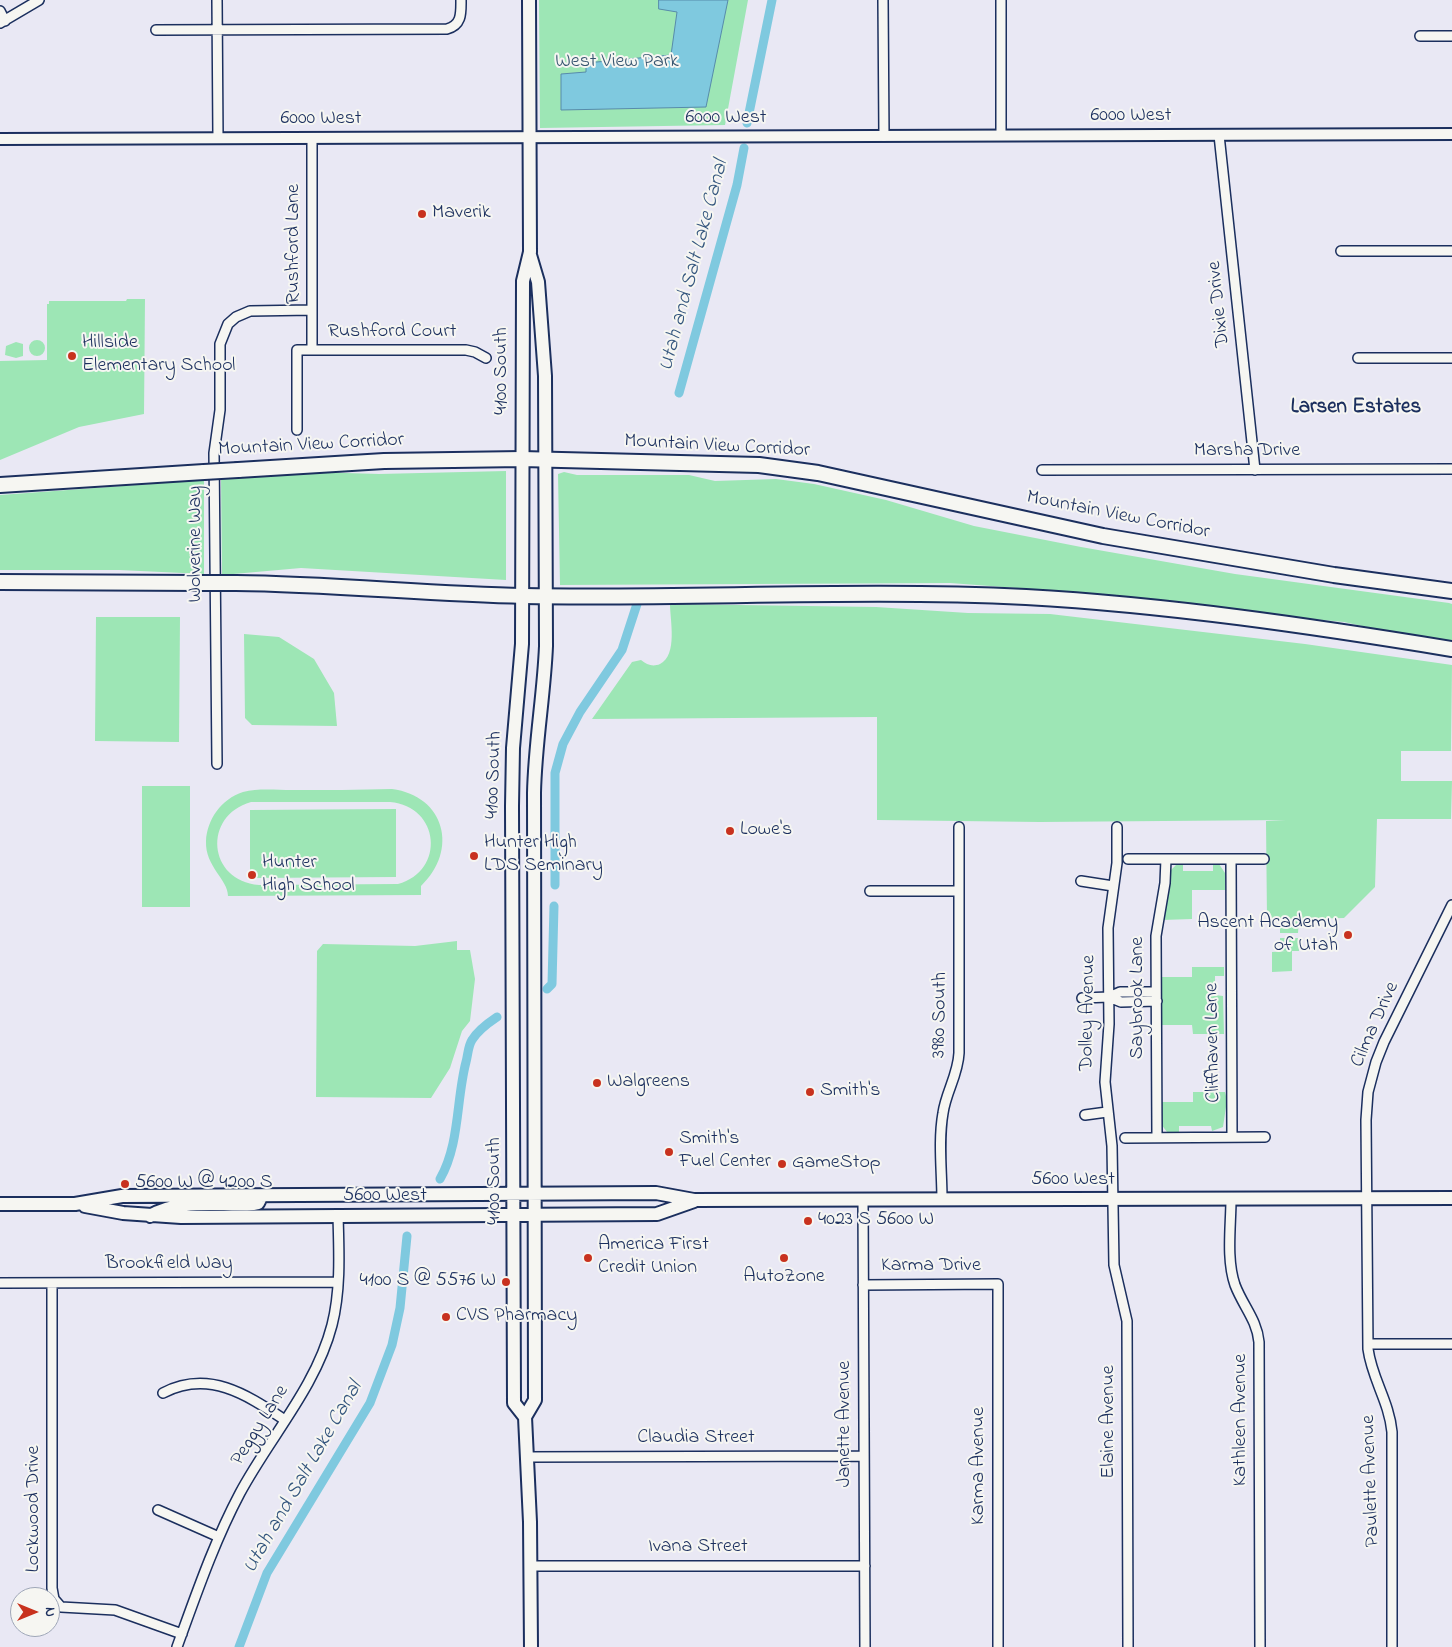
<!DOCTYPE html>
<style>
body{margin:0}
#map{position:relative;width:1452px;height:1647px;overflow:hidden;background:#e9e8f4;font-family:"Indie Flower",sans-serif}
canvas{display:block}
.north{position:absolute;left:10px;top:1587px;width:50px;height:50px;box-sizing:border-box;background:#f6f6f2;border:1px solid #9ea6b7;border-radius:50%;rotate:90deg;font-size:14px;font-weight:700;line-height:20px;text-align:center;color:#1b2f5e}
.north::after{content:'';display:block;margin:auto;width:18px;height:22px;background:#c8321e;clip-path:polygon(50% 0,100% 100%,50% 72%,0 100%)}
</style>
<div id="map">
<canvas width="1452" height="1647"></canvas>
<div class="north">N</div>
</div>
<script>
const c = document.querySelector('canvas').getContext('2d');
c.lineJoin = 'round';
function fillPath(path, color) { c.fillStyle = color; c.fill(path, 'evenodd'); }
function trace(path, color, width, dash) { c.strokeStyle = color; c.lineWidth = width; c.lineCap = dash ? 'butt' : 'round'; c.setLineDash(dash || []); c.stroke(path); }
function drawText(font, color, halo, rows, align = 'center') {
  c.font = font + ' "Indie Flower",sans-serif'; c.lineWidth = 4; c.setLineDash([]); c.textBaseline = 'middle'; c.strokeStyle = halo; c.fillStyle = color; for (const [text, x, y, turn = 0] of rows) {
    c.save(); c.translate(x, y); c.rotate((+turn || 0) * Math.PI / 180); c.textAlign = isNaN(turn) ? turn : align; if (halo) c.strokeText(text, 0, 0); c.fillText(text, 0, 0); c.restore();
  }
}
fillPath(new Path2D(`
 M539 0H748L725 125 540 128Z
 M127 299H145L144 414 79 427 0 460V361L47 360V304H49V301H126Z
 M29 348a8 8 0 1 1 16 0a8 8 0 1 1-16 0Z
 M16 342 23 344V356L16 358 5 355 6 346Z
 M506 471V580L301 568 222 575 221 478 313 472 379 474Z
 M564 472 577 475H689L715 481 776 479 814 484 886 500 974 526 1081 547 1235 574 1449 603 1452 604V646L1344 622 1247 613 1110 595 950 583 560 585 558 474Z
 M204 480V574L119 570H0V495Z
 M670 604 876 607 968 613 1050 614 1305 644 1452 665 1451 751H1401V781H1452L1451 819H1377L1375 887 1344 918 1299 919 1298 933H1280V919H1267L1266 821 1286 820 1040 822 877 820V717L592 719 632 662 641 660C647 665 653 667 660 664 678 655 670 620 670 604Z
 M96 617H180L179 742 95 741Z
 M244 634 279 637 314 659 334 693 337 726 252 725 245 718Z
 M142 786H190V907H142Z
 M392 789C445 796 459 850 421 886V895L228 896C228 879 205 867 206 841 207 820 221 799 243 792 258 788 276 790 292 790 325 790 359 790 392 789ZM251 802H390C440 806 446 871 398 884L259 885C208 881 202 816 251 802Z
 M396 809V877L250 878V810Z
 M1177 864H1183V871H1213V864H1219L1225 873V890H1192V919L1162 920 1170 871Z
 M1280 938H1298L1299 951H1292V971L1272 972V952L1287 951H1280Z
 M457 941V950H470L475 979 470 1021 462 1031 450 1068 431 1098 316 1097 317 951 323 944 415 946Z
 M1192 967H1224V976H1215V995L1223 996 1224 1034H1193L1192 1025H1161V977H1192Z
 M1193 1092H1225L1227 1100 1223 1127 1212 1131 1211 1126H1179V1133L1167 1132 1161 1124V1102H1193Z`), '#9de6b5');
const water = new Path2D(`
 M659 0H728L706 107 561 110V74L586 72V63L671 55 677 12 659 9Z`);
fillPath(water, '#7fc9df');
trace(water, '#578bab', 1);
trace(new Path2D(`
 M747 123 772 0
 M679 393 737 185 744 148
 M555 885V773L563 744 580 712 622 650 637 604
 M547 989 552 984 554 906
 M440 1179C460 1144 456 1100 466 1062 468 1055 468 1046 472 1040 478 1030 488 1023 497 1017
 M239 1647 267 1573 370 1403 392 1345 400 1308 407 1236`), '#7fc9df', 9);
const minor = new Path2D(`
 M217 0 218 138
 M883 0 884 136
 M1001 0V135
 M0 11 5 21
 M0 23 39 0
 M156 30 447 29C462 25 461 13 461 0
 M1420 36H1452
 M1219 135 1255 470
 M312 138V350
 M1341 251H1452
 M1358 358H1452
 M297 430V350H466L475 352 486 358
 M1042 470 1452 469
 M217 764 214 453 220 410V344L228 324 236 317 250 311 312 310
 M1117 827V863L1108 928 1109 1024 1105 1082 1112 1146 1114 1265 1127 1321 1128 1647
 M1128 859H1264
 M1231 859 1232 1137
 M1081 881 1113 886
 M870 891H959
 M1109 997 1120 992H1156
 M1082 998 1109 997 1121 1002 1157 1001
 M1085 1115 1107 1112
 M1125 1138 1265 1137
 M1157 1138 1156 936 1165 883 1166 859
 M1231 1199C1231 1226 1226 1259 1235 1285 1243 1306 1257 1320 1259 1342L1260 1647
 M863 1200 865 1647
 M942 1200C942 1172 938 1141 943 1113 946 1092 958 1075 959 1053V827
 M0 1283 338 1282
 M52 1283V1588L54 1599 61 1607 115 1610 182 1634
 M863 1285 998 1284V1647
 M1368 1344H1452
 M163 1393C209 1369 247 1395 285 1420
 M527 1457 864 1456
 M158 1510 219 1537
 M531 1566H865
 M177 1647C196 1595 214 1542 240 1493 270 1437 316 1387 332 1325 341 1290 339 1251 338 1216
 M1392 1647V1432C1389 1401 1372 1379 1368 1349L1366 1120 1368 1092 1376 1062 1384 1042 1452 905`);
const tertiary = new Path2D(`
 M0 139 1452 134`);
const secondary = new Path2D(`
 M529 0 530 252 523 281 522 644 513 748 512 806 514 1403 525 1417 530 1522 531 1647
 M0 1204H75L122 1196 656 1193 694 1200 1452 1198
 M85 1206 123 1213 181 1217 657 1214 694 1201
 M150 1216C180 1198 219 1206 253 1204L258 1203 261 1197
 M525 1417 535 1400 534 793C535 743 544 695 546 646L545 376 538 282 530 255`);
const trunk = new Path2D(`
 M238 470 384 461 522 459 759 465 818 473 1103 536 1334 575 1452 591
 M0 485 204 472
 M0 582 202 583
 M236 583C332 584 428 594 524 596 691 599 859 589 1026 597 1169 605 1311 626 1452 649`);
trace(minor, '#1b2f5e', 12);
trace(tertiary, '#1b2f5e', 14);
trace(secondary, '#1b2f5e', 16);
trace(trunk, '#1b2f5e', 18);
trace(minor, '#f6f6f2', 9);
trace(tertiary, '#f6f6f2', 10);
trace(secondary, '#f6f6f2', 12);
trace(trunk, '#f6f6f2', 14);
const trunkBridge = new Path2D(`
 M204 472 238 470
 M202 583H236`);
trace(trunkBridge, '#1b2f5e', 18, []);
trace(trunkBridge, '#f6f6f2', 14);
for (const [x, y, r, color] of [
 [422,214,5,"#c8321e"],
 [72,356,5,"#c8321e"],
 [730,831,5,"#c8321e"],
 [474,856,5,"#c8321e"],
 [252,875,5,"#c8321e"],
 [1348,935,5,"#c8321e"],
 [597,1083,5,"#c8321e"],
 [810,1092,5,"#c8321e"],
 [669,1152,5,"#c8321e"],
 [782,1164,5,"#c8321e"],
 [125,1184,5,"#c8321e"],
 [808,1221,5,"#c8321e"],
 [588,1258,5,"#c8321e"],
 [784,1258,5,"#c8321e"],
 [506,1282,5,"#c8321e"],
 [446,1317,5,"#c8321e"]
]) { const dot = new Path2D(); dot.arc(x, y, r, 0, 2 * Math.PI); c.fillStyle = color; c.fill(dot); trace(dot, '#f6f6f2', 2); }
drawText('20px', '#35546f', '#f6f6f2', [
 ["West View Park",617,63]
]);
drawText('20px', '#1b2f5e', '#f6f6f2', [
 ["6000 West",1131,117],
 ["6000 West",726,119],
 ["6000 West",321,120],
 ["Rushford Lane",295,244,-90],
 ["Dixie Drive",1220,304,-96],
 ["Rushford Court",392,333],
 ["4100 South",503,371,-90],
 ["Mountain View Corridor",311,446,-3],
 ["Mountain View Corridor",717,447,3],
 ["Marsha Drive",1247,452],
 ["Mountain View Corridor",1118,516,11],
 ["Wolverine Way",197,544,-90],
 ["4100 South",495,775,-88],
 ["Saybrook Lane",1139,998,-90],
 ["Dolley Avenue",1089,1013,-89],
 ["3980 South",941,1015,-89],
 ["Cilma Drive",1376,1025,-66],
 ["Cliffhaven Lane",1214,1043,-91],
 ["4100 South",496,1181,-90],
 ["5600 West",1073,1181],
 ["5600 West",385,1197],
 ["Brookfield Way",169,1265],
 ["Karma Drive",931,1267],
 ["Kathleen Avenue",1242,1420,-90],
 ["Elaine Avenue",1110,1422,-90],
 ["Janette Avenue",846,1424,-90],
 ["Peggy Lane",261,1426,-58],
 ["Claudia Street",696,1439],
 ["Karma Avenue",980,1466,-90],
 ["Paulette Avenue",1372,1481,-92],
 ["Lockwood Drive",35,1509,-90],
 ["Ivana Street",698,1548]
]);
drawText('20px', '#1b2f5e', '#f6f6f2', [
 ["Maverik",432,214],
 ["Hillside",82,344],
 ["Elementary School",82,367],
 ["Lowe's",740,831],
 ["Hunter High",484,844],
 ["LDS Seminary",484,867],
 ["Hunter",262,864],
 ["High School",262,887],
 ["Ascent Academy",1338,924,"right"],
 ["of Utah",1338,947,"right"],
 ["Walgreens",607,1083],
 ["Smith's",820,1092],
 ["Smith's",679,1140],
 ["Fuel Center",679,1163],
 ["GameStop",792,1164],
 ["5600 W @ 4200 S",135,1184],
 ["4023 S 5600 W",818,1221],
 ["America First",598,1246],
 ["Credit Union",598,1269],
 ["AutoZone",784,1278,"center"],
 ["4100 S @ 5576 W",496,1282,"right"],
 ["CVS Pharmacy",456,1317]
], 'left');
drawText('italic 21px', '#34567e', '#f6f6f2', [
 ["Utah and Salt Lake Canal",695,266,-75],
 ["Utah and Salt Lake Canal",304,1478,-60]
]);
drawText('bold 21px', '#1b2f5e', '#f6f6f2', [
 ["Larsen Estates",1356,409]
]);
</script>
